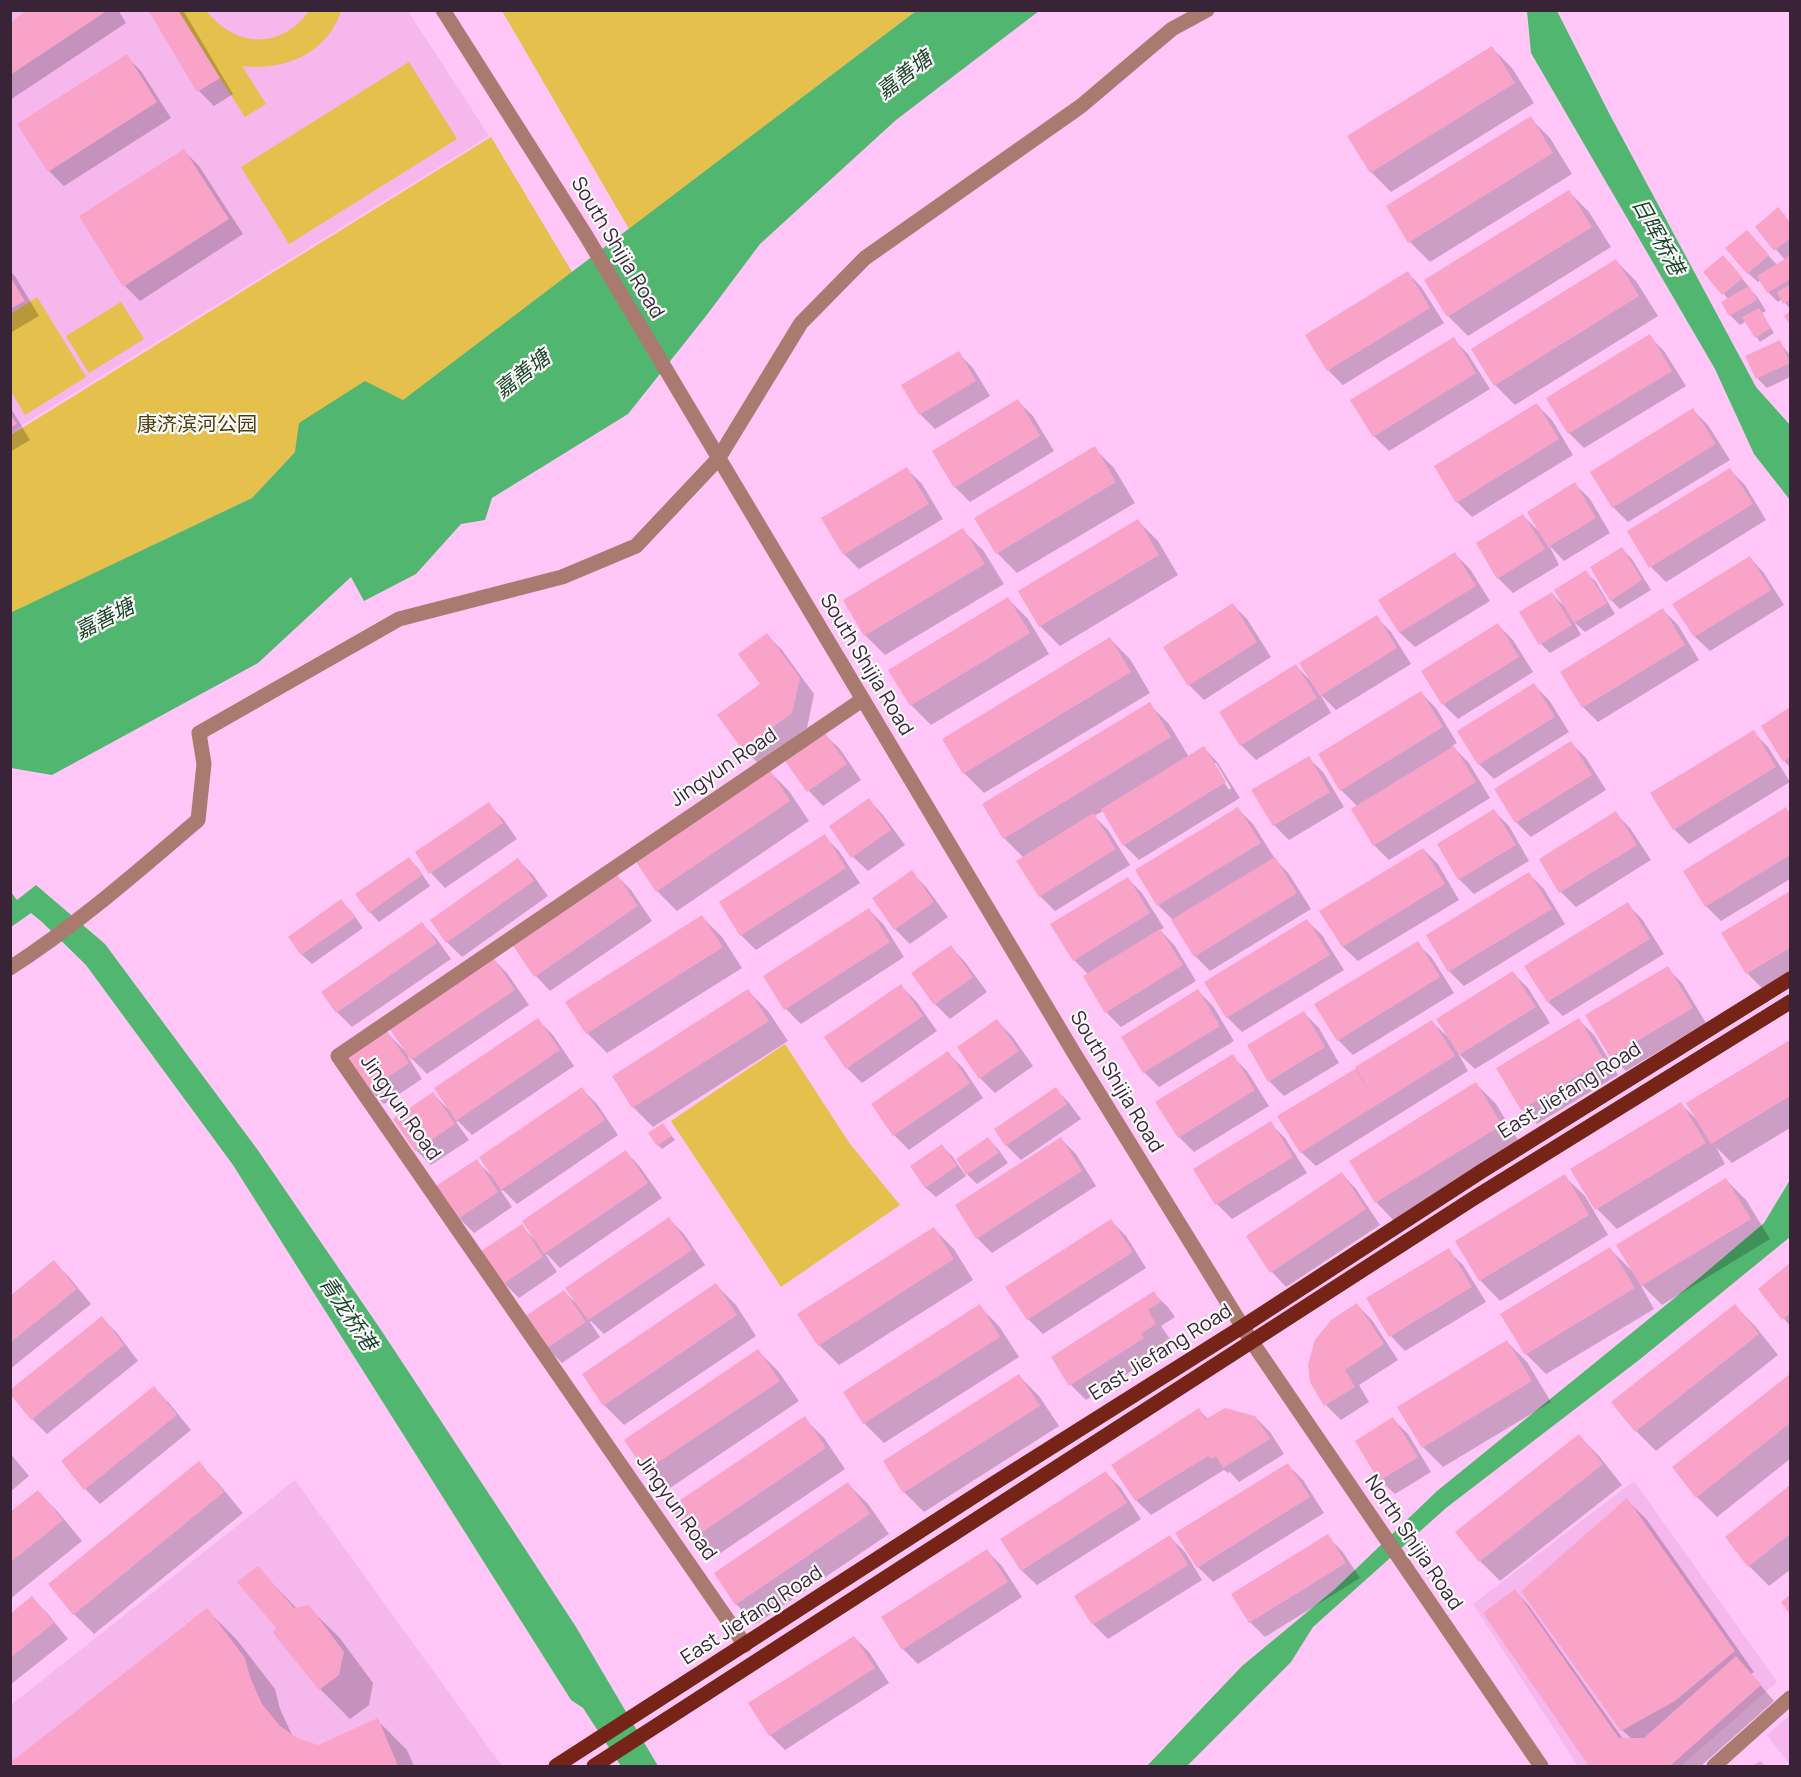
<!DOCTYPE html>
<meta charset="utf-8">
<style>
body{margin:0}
#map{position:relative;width:1801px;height:1777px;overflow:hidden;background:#ffc6f7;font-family:Manrope,sans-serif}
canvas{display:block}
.frame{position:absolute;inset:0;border:12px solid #392336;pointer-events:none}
</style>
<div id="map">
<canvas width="1801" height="1777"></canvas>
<div class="frame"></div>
</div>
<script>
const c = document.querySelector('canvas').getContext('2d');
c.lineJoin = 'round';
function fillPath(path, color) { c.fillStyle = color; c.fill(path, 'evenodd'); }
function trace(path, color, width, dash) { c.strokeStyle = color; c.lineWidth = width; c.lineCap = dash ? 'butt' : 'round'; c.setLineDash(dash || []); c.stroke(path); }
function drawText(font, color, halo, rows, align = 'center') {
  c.font = font + ' Manrope,"Noto Sans SC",sans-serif'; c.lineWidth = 4.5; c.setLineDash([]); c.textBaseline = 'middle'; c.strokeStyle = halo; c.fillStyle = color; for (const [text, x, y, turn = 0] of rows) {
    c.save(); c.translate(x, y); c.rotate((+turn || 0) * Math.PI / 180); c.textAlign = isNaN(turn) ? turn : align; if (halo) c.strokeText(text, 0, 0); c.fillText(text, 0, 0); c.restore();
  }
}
fillPath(new Path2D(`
 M11 11H408L489 136 11 432Z
 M295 1480 502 1766H11V1705Z
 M1634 1481 1777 1682 1681 1766H1578L1473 1604Z
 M1790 1715V1765L1767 1735Z`), '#f5b7ec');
fillPath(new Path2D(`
 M177 11H206C236 48 281 50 309 11H341C327 54 284 71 242 66L266 104 245 117Z
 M502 11H916L629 229Z
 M409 62 457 139 289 244 241 167Z
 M491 137 572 272 403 401 295 452 252 498 11 613V435Z
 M37 297 86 377 25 415 11 391V314Z
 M121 302 144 339 89 373 66 336Z
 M785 1044 850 1144 900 1205 781 1287 671 1121Z`), '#e5c04c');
fillPath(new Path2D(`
 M916 11H1039L896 120 760 244 706 316 628 414 492 498 485 520 461 524 416 574 364 601 351 577 258 663 52 775 11 768 10 613 252 498 295 452 299 423 365 381 403 400Z
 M1527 11H1557L1610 115 1756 387 1790 425V500L1754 454 1715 369 1531 53Z
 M36 885 105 944 257 1149 381 1330 514 1532 576 1627 658 1766H621L583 1708 571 1700 233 1165 86 965 42 922 31 913 11 927 10 891 17 900Z
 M1790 1180V1237L1639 1360 1446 1508 1313 1627 1291 1662 1187 1766H1147L1242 1666 1335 1589 1437 1491 1698 1279 1764 1223Z`), '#51b670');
fillPath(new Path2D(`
 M28 10H118L126 23 10 100V26Z
 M150 10H183L233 94 214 106 199 91Z
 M1492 48 1512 68 1534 103 1391 192 1371 172Z
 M126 56 141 71 171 118 64 186 49 171 19 125Z
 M1530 118 1550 138 1572 174 1430 262 1410 242 1388 207Z
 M184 151 199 166 243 234 140 301 125 286Z
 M1569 192 1589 212 1611 247 1468 336 1448 316Z
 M1778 209 1790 222V255L1788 257 1790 258V309L1782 299 1778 302 1768 292 1761 280 1758 282 1748 273 1747 232 1778 266 1786 261 1757 227Z
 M1723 257 1751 289H1750L1758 298 1766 311 1762 313 1774 333 1760 342 1746 321 1740 325 1730 315 1723 302 1728 299 1705 272Z
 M1616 261 1636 281 1658 316 1515 405 1495 385Z
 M10 272 15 276 39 316 10 333Z
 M1408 273 1422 288 1444 323 1343 385 1328 370Z
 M1649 336 1664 351 1686 386 1584 448 1569 433 1548 398Z
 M1453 339 1468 354 1490 389 1389 451 1374 436Z
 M1779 342 1790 355V377L1767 388 1757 378Z
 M958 353 973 368 990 396 935 429 920 414Z
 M1018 401 1033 416 1054 451 970 502 955 487Z
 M1537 405 1552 420 1573 455 1472 517 1457 502Z
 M10 407 30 440 10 452Z
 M1693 410 1708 425 1730 460 1628 522 1613 507Z
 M1094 448 1114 468 1135 503 1017 573 997 553Z
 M907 469 922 484 943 519 859 569 844 554 823 519Z
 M1730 470 1745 485 1766 520 1666 582 1651 567Z
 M1575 484 1590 499 1610 533 1564 561 1549 545 1559 565 1513 593 1498 578 1523 516 1540 532Z
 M1138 521 1158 541 1178 575 1060 646 1040 626Z
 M962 530 983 550 1004 584 885 655 865 635Z
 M1622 549 1632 559 1651 590 1620 609 1611 600Z
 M1455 554 1470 569 1490 601 1415 647 1400 633 1380 601Z
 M1750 558 1764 573 1784 605 1710 651 1695 637Z
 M1586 572 1596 582 1615 614 1585 632 1574 622 1581 635 1550 653 1541 644 1552 594 1562 604Z
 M1008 599 1028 619 1049 654 931 725 911 705Z
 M1232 604 1247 619 1271 657 1204 700 1189 685Z
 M1663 610 1678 625 1699 660 1598 722 1583 707Z
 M1376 617 1391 632 1411 664 1336 710 1320 694 1331 713 1256 760 1241 745 1296 666 1312 682Z
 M1498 625 1513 640 1533 672 1458 719 1443 704Z
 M767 635 782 650 814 694 807 728 758 763 743 748 719 715 762 685Z
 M1110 639 1130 659 1150 693 984 793 964 773 944 739Z
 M1534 685 1549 700 1569 732 1494 779 1479 764Z
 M1421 693 1436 708 1457 743 1452 746 1469 763 1490 798 1389 860 1374 845 1358 807 1341 790Z
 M1149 704 1169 724 1189 757 1204 748 1218 763 1240 798 1139 860 1124 845 1103 811 1094 816 1108 830 1130 865 1055 911 1040 896 1024 858 1004 838 984 805ZM1212 763H1216L1231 788 1229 790Z
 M1790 709V767L1784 761 1763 726Z
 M1753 732 1768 747 1790 782 1689 844 1674 829Z
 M825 735 840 749 861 780 823 806 809 791 787 761Z
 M1571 743 1586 758 1606 790 1531 837 1516 822Z
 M1308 758 1323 772 1344 807 1289 840 1274 825Z
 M769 771 789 791 809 821 677 911 657 891Z
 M869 800 883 815 905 845 868 871 853 857Z
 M488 804 503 819 517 839 445 888 431 873Z
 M1238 809 1253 824 1275 859 1289 874 1311 909 1210 971 1195 956 1174 921 1159 906 1137 870Z
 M1786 809 1790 814V879L1721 921 1706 906 1685 872Z
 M1494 811 1509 826 1529 861 1474 894 1459 879Z
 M1615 813 1630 828 1651 860 1576 907 1561 892Z
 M824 836 839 851 860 883 756 950 741 935Z
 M1423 849 1438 864 1459 900 1358 961 1343 947 1321 911Z
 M408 858 418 868 430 886 379 922 370 912Z
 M518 860 533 875 548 896 462 957 447 942Z
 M911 872 926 887 948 917 910 944 895 929Z
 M1529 874 1544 889 1565 924 1464 986 1449 971Z
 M616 875 631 890 652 921 550 991 536 976Z
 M1127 878 1142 893 1164 928 1160 930 1175 946 1196 981 1121 1027 1106 1012 1089 975 1074 960Z
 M1790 893V971L1762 988 1747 973 1723 933Z
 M341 901 351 911 363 928 312 964 302 955 290 937Z
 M1627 904 1642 919 1664 954 1563 1016 1548 1002Z
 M869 910 884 925 904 957 801 1024 786 1009Z
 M702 917 722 937 742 968 607 1053 587 1033Z
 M1307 921 1322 935 1344 970 1242 1032 1227 1017 1206 982Z
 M422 924 436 938 451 959 352 1027 337 1012 323 992Z
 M1417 943 1432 958 1454 993 1353 1055 1338 1040Z
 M951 947 965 962 987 992 950 1019 935 1004Z
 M493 959 507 973 529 1005 427 1074 409 1056 408 1057 422 1079 384 1104 369 1089 387 1033 404 1050Z
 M1667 968 1682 983 1706 1023 1626 1071 1611 1056Z
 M1513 973 1528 988 1550 1023 1475 1069 1458 1053 1468 1071 1316 1166 1301 1152 1279 1117 1432 1022 1448 1037Z
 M901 986 916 1001 937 1031 862 1083 847 1068Z
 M748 991 768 1011 788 1041 653 1127 633 1107Z
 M1198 991 1213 1006 1234 1041 1159 1087 1144 1072Z
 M1304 1013 1319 1028 1339 1063 1284 1096 1269 1081Z
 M538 1020 553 1035 574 1066 472 1135 458 1121 456 1122 469 1140 431 1165 416 1150 433 1094 447 1108Z
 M1579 1020 1594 1035 1618 1075 1537 1124 1522 1109Z
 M997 1021 1012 1036 1033 1066 995 1093 980 1078Z
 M1790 1042V1128L1732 1163 1716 1147 1725 1164 1617 1229 1597 1209 1681 1104 1697 1120 1688 1103Z
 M948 1053 963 1068 983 1098 909 1150 894 1135Z
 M1232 1056 1247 1071 1269 1106 1194 1152 1179 1137Z
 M1476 1084 1496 1104 1521 1145 1396 1223 1376 1202 1351 1161Z
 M582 1089 597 1104 618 1135 517 1204 503 1190 501 1191 512 1207 474 1233 459 1218 476 1161 491 1175Z
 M1056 1089 1070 1104 1081 1119 1021 1160 1006 1145 996 1130Z
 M1270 1123 1285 1138 1307 1173 1232 1219 1217 1204 1195 1169Z
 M663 1125 675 1140 662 1149 658 1145Z
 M988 1139 998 1149 1008 1163 977 1184 966 1173Z
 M1061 1139 1076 1154 1096 1186 992 1253 977 1238Z
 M942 1146 952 1156 966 1176 936 1197 926 1188 912 1167Z
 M626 1152 640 1167 662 1198 560 1268 547 1254 546 1255 557 1272 519 1298 504 1283 521 1226 534 1239Z
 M1342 1174 1356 1189 1380 1225 1286 1287 1272 1272 1248 1236Z
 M1564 1176 1585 1196 1608 1235 1500 1301 1480 1280 1457 1241Z
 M1726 1180 1746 1200 1770 1239 1662 1305 1639 1282 1654 1309 1546 1374 1526 1354 1610 1249 1633 1272Z
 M669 1219 684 1234 705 1265 604 1334 591 1321 590 1322 600 1337 562 1363 547 1348 564 1292 576 1303Z
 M1111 1221 1126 1236 1146 1268 1043 1334 1028 1319Z
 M934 1229 954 1249 973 1280 839 1365 819 1345Z
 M1448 1250 1463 1265 1486 1302 1405 1351 1391 1336Z
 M54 1262 69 1277 91 1304 10 1369V1298Z
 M1790 1265V1326L1760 1289Z
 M716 1285 736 1305 756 1336 624 1425 604 1405Z
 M1153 1293 1168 1307 1175 1317 1161 1326 1170 1339 1155 1349 1158 1354 1086 1400 1071 1385 1053 1357Z
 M1357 1305 1372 1320 1398 1360 1359 1385 1369 1402 1341 1420 1326 1405 1312 1382Z
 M979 1306 999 1326 1019 1357 884 1443 864 1423Z
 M1735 1306 1755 1326 1778 1355 1656 1451 1636 1431Z
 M102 1318 117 1333 138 1361 47 1434 32 1419 10 1392Z
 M1507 1342 1527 1362 1551 1402 1443 1467 1423 1447Z
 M758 1351 778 1371 799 1401 667 1490 647 1470 626 1440Z
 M1019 1376 1039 1396 1059 1426 924 1512 904 1492 885 1461Z
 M1790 1376V1459L1717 1517 1697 1497 1674 1468Z
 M154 1388 169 1403 191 1430 100 1504 85 1489Z
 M1199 1410 1208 1419 1255 1417 1270 1432 1284 1454 1239 1482 1230 1472 1228 1473 1224 1470 1151 1515 1136 1500Z
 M804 1418 824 1438 845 1469 713 1558 693 1538Z
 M1393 1419 1408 1434 1431 1472 1395 1494 1380 1480Z
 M1579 1436 1599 1456 1622 1485 1500 1581 1480 1561Z
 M10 1453 29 1476 10 1492Z
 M198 1463 218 1483 243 1513 94 1634 74 1614 50 1585Z
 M1288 1465 1303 1480 1324 1513 1213 1582 1198 1567Z
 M1106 1473 1121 1488 1141 1519 1037 1585 1022 1571 1002 1539Z
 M848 1484 868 1504 889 1534 756 1624 736 1604Z
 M1790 1487V1570L1769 1586 1749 1566 1727 1537Z
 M38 1492 58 1512 82 1541 10 1599V1514Z
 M1627 1500 1647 1520 1754 1672 1751 1674 1774 1701 1701 1766H1591L1485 1613 1515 1591 1529 1606 1623 1739H1632L1622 1730Z
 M1327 1536 1342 1551 1360 1578 1265 1637 1250 1622Z
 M1170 1537 1185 1552 1202 1580 1108 1639 1093 1624Z
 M987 1551 1002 1566 1022 1597 918 1664 903 1649Z
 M258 1568 297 1609 308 1607 339 1637 373 1683 369 1705 350 1719 320 1689 277 1628Z
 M32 1598 47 1613 68 1639 10 1685V1616Z
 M207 1610 237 1640 275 1689 280 1709 293 1737 318 1747 377 1720 407 1750 414 1766H10V1764Z
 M854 1637 869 1652 889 1683 785 1750 770 1735Z`), '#0003');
fillPath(new Path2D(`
 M26 10H108L10 75V24Z
 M148 10H178L220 78 197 92Z
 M1492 46 1515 83 1370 173 1347 136Z
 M127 54 157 102 48 172 17 124Z
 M1531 116 1553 153 1408 243 1386 206Z
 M184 149 229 219 123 287 79 216Z
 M1569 190 1592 227 1447 317 1424 280Z
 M1778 207 1790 222V238L1774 251 1755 227Z
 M1747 230 1769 255 1747 274 1725 248Z
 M1723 255 1743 278 1722 295 1703 272Z
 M1790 256V279L1767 293 1757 276Z
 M1616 259 1639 296 1494 386 1471 349Z
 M1408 271 1430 308 1327 371 1305 335Z
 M10 276 25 301 10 309Z
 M1790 285V300L1783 304 1777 292Z
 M1749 286 1757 300 1729 316 1721 302Z
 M1759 308 1771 328 1755 338 1742 317Z
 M1790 311V324L1784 316Z
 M1650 334 1672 371 1568 434 1546 398Z
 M1454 337 1476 373 1373 437 1350 400Z
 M1780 340 1790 363 1756 379 1745 356Z
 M959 351 976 381 919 415 901 385Z
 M1018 399 1040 436 954 488 932 451Z
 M1537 403 1559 439 1456 503 1434 466Z
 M1693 408 1716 444 1612 508 1590 472Z
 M10 414 17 424 10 428Z
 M1095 446 1116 482 996 554 974 518Z
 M907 467 929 504 843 555 821 518Z
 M1730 468 1753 504 1649 568 1627 531Z
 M1575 482 1596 518 1548 547 1527 512Z
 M1523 514 1545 549 1497 579 1476 543Z
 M1138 519 1159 555 1039 627 1018 591Z
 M963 528 985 564 864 636 843 600Z
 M1622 547 1642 580 1610 601 1590 567Z
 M1455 552 1476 586 1399 633 1378 600Z
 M1750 556 1771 590 1694 637 1672 604Z
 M1586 570 1607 603 1574 623 1554 590Z
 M1552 592 1572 625 1539 645 1519 612Z
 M1008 597 1030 633 910 706 888 670Z
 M1233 603 1257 642 1188 686 1163 647Z
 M1663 608 1685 645 1582 708 1560 672Z
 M1377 615 1397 648 1320 696 1299 663Z
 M1498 623 1519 657 1442 705 1421 671Z
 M767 633 800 678 792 713 742 749 717 715 760 684 738 654Z
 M1110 637 1131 672 963 774 942 739Z
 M1296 664 1317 698 1240 746 1219 712Z
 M1534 683 1555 717 1478 765 1457 731Z
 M1421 691 1443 727 1340 791 1318 754Z
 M1150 702 1171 737 1003 839 982 804Z
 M1790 707V757L1783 762 1761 726Z
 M1754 730 1776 767 1673 830 1650 793Z
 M825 733 847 764 807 792 785 761Z
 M1571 741 1592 775 1515 823 1494 789Z
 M1204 746 1226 782 1123 846 1101 809Z
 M1454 746 1476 782 1373 846 1351 809Z
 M1309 756 1330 792 1273 826 1251 790Z
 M769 769 790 801 656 892 635 860Z
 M869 798 891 830 851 858 829 826Z
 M489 802 503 823 429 874 415 852Z
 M1238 807 1261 843 1157 906 1135 870Z
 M1786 807 1790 814V855L1705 907 1683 871Z
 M1494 809 1516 845 1458 880 1437 844Z
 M1616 811 1637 845 1559 893 1539 859Z
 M1093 813 1116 849 1039 897 1016 861Z
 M825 834 846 868 740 936 719 902Z
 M1423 848 1445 884 1342 947 1319 911Z
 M409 857 422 875 369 913 355 894Z
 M1275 857 1297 893 1194 957 1171 920Z
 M518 858 534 881 446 943 430 920Z
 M912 870 934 902 894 930 872 898Z
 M1529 872 1552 909 1448 972 1426 935Z
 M616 873 638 906 534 977 512 944Z
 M1128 877 1150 913 1073 961 1050 924Z
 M1790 891V948L1746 974 1721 933Z
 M341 899 355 918 301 955 288 937Z
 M1628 902 1650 939 1547 1002 1524 966Z
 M869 908 890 942 784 1010 763 976Z
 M702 915 723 947 586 1034 565 1002Z
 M1307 919 1330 955 1226 1018 1204 982Z
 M422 922 437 943 336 1013 321 992Z
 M1160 929 1183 965 1105 1013 1083 976Z
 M1418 941 1440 977 1337 1041 1314 1004Z
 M951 945 973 977 934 1005 911 973Z
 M493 957 515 990 411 1060 389 1028Z
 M1668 966 1693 1008 1610 1057 1585 1015Z
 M1513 971 1536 1007 1459 1055 1436 1019Z
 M901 984 923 1016 846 1069 824 1037Z
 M748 989 769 1021 632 1108 612 1076Z
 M1198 989 1220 1026 1143 1073 1121 1037Z
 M1304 1011 1325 1047 1268 1082 1247 1045Z
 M538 1018 560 1050 456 1121 434 1088Z
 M1579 1018 1604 1060 1521 1110 1496 1068Z
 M997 1019 1019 1051 979 1079 957 1047Z
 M1432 1020 1455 1056 1300 1153 1277 1116 1355 1069 1373 1096 1355 1067Z
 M387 1031 409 1063 368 1090 347 1058Z
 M1790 1040V1096L1711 1144 1686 1103Z
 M948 1051 970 1083 893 1136 871 1104Z
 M1233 1054 1255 1090 1178 1138 1155 1102Z
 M1476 1082 1502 1125 1375 1203 1349 1161Z
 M582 1087 605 1120 501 1190 479 1157Z
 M1056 1087 1067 1104 1005 1146 994 1129Z
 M433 1092 455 1124 415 1151 393 1119Z
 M1681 1102 1706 1143 1595 1210 1570 1169Z
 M1271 1121 1293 1157 1215 1205 1193 1169Z
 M663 1123 672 1136 657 1146 648 1133Z
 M988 1137 999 1153 966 1175 956 1159Z
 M1061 1137 1082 1171 976 1239 955 1205Z
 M942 1144 957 1166 925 1188 910 1166Z
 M626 1150 648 1183 544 1254 522 1221Z
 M477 1159 498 1192 458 1219 436 1186Z
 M1342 1172 1366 1209 1270 1273 1246 1236Z
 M1565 1174 1589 1215 1479 1281 1455 1241Z
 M1726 1178 1751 1219 1641 1286 1616 1245Z
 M669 1217 692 1250 588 1320 565 1288Z
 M1111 1219 1133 1252 1027 1320 1005 1287Z
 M522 1224 543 1257 503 1284 481 1251Z
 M934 1227 954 1259 818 1346 797 1314Z
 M1610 1247 1635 1288 1525 1355 1500 1314Z
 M1449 1248 1472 1287 1389 1337 1366 1298Z
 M54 1260 77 1289 10 1343V1296Z
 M1790 1263V1313L1782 1320 1758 1289Z
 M716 1283 737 1315 603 1406 582 1374Z
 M564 1290 586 1322 546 1349 524 1317Z
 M1154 1291 1161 1302 1148 1310 1156 1324 1141 1334 1144 1338 1069 1386 1051 1357Z
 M1357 1303 1384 1344 1345 1370 1355 1387 1324 1406 1310 1382 1308 1365 1315 1340 1331 1320Z
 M980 1304 1000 1337 863 1424 843 1392Z
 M1735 1304 1759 1334 1635 1432 1611 1402Z
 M102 1316 124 1345 31 1420 10 1394V1390Z
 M1507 1340 1532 1381 1422 1448 1397 1407Z
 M758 1349 780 1381 645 1471 624 1440Z
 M1019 1374 1040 1406 903 1493 883 1461Z
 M1790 1374V1423L1696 1498 1672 1467Z
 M154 1386 177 1415 84 1490 61 1461Z
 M1199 1408 1206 1419 1225 1408 1255 1416 1270 1439 1223 1468 1216 1456 1212 1459 1208 1456 1135 1501 1111 1465Z
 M805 1416 826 1448 692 1539 670 1507Z
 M1393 1417 1418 1457 1379 1481 1355 1441Z
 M1579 1434 1603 1464 1479 1562 1455 1532Z
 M199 1461 224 1492 73 1615 48 1584Z
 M1288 1463 1310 1497 1197 1568 1175 1533Z
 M1106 1471 1127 1503 1021 1571 1000 1539Z
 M848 1482 870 1514 735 1605 714 1573Z
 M1790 1485V1534L1748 1567 1725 1537Z
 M38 1490 63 1520 10 1563V1512Z
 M1627 1498 1735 1651 1675 1701 1621 1731 1521 1591Z
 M1328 1534 1346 1563 1249 1623 1231 1594Z
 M1170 1535 1188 1565 1092 1625 1074 1596Z
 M987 1549 1008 1582 902 1650 881 1617Z
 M258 1566 294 1608 309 1605 344 1652 339 1675 319 1690 273 1633 276 1628 237 1582Z
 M1515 1589 1619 1738H1644L1736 1656 1761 1685 1670 1766H1589L1483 1613Z
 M1790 1595V1614L1781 1602Z
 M32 1596 54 1623 10 1658V1614Z
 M207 1608 245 1658 250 1677 262 1704 280 1726 297 1738 318 1745 378 1718 398 1766H114L111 1765 109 1766H10V1763Z
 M854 1636 875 1668 769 1736 748 1703Z
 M1760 1761 1765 1766H1753Z`), '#f9a3c9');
trace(new Path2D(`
 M443 10 585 234 1074 1053 1252 1342 1541 1766
 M10 968C77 925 137 872 198 820L204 764 199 733 399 619 562 577 636 546 718 459 801 323 865 258 1081 106 1172 29 1207 10
 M745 1645 338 1056 862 700
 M1714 1766 1790 1698`), '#aa7a70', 15);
trace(new Path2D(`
 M556 1766 993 1484 1242 1327 1482 1171 1790 979
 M594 1766 1474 1198 1790 1002`), '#772418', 15);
drawText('20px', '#392336', '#fcfcfc', [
 ["South Shijia Road",617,248,59],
 ["South Shijia Road",866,665,59],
 ["Jingyun Road",724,768,-34],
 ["South Shijia Road",1116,1082,59],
 ["East Jiefang Road",1570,1091,-32],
 ["Jingyun Road",400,1108,55],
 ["East Jiefang Road",1161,1353,-32],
 ["Jingyun Road",676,1508,55],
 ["North Shijia Road",1413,1543,56],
 ["East Jiefang Road",752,1616,-33]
]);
drawText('20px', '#4d3f0d', '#fcfcfc', [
 ["康济滨河公园",197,425]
]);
drawText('italic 21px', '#1a4327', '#fcfcfc', [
 ["嘉善塘",905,76,-38],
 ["日晖桥港",1657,237,61],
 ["嘉善塘",523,375,-38],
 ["嘉善塘",105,620,-27],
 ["青龙桥港",347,1314,56]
]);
</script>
